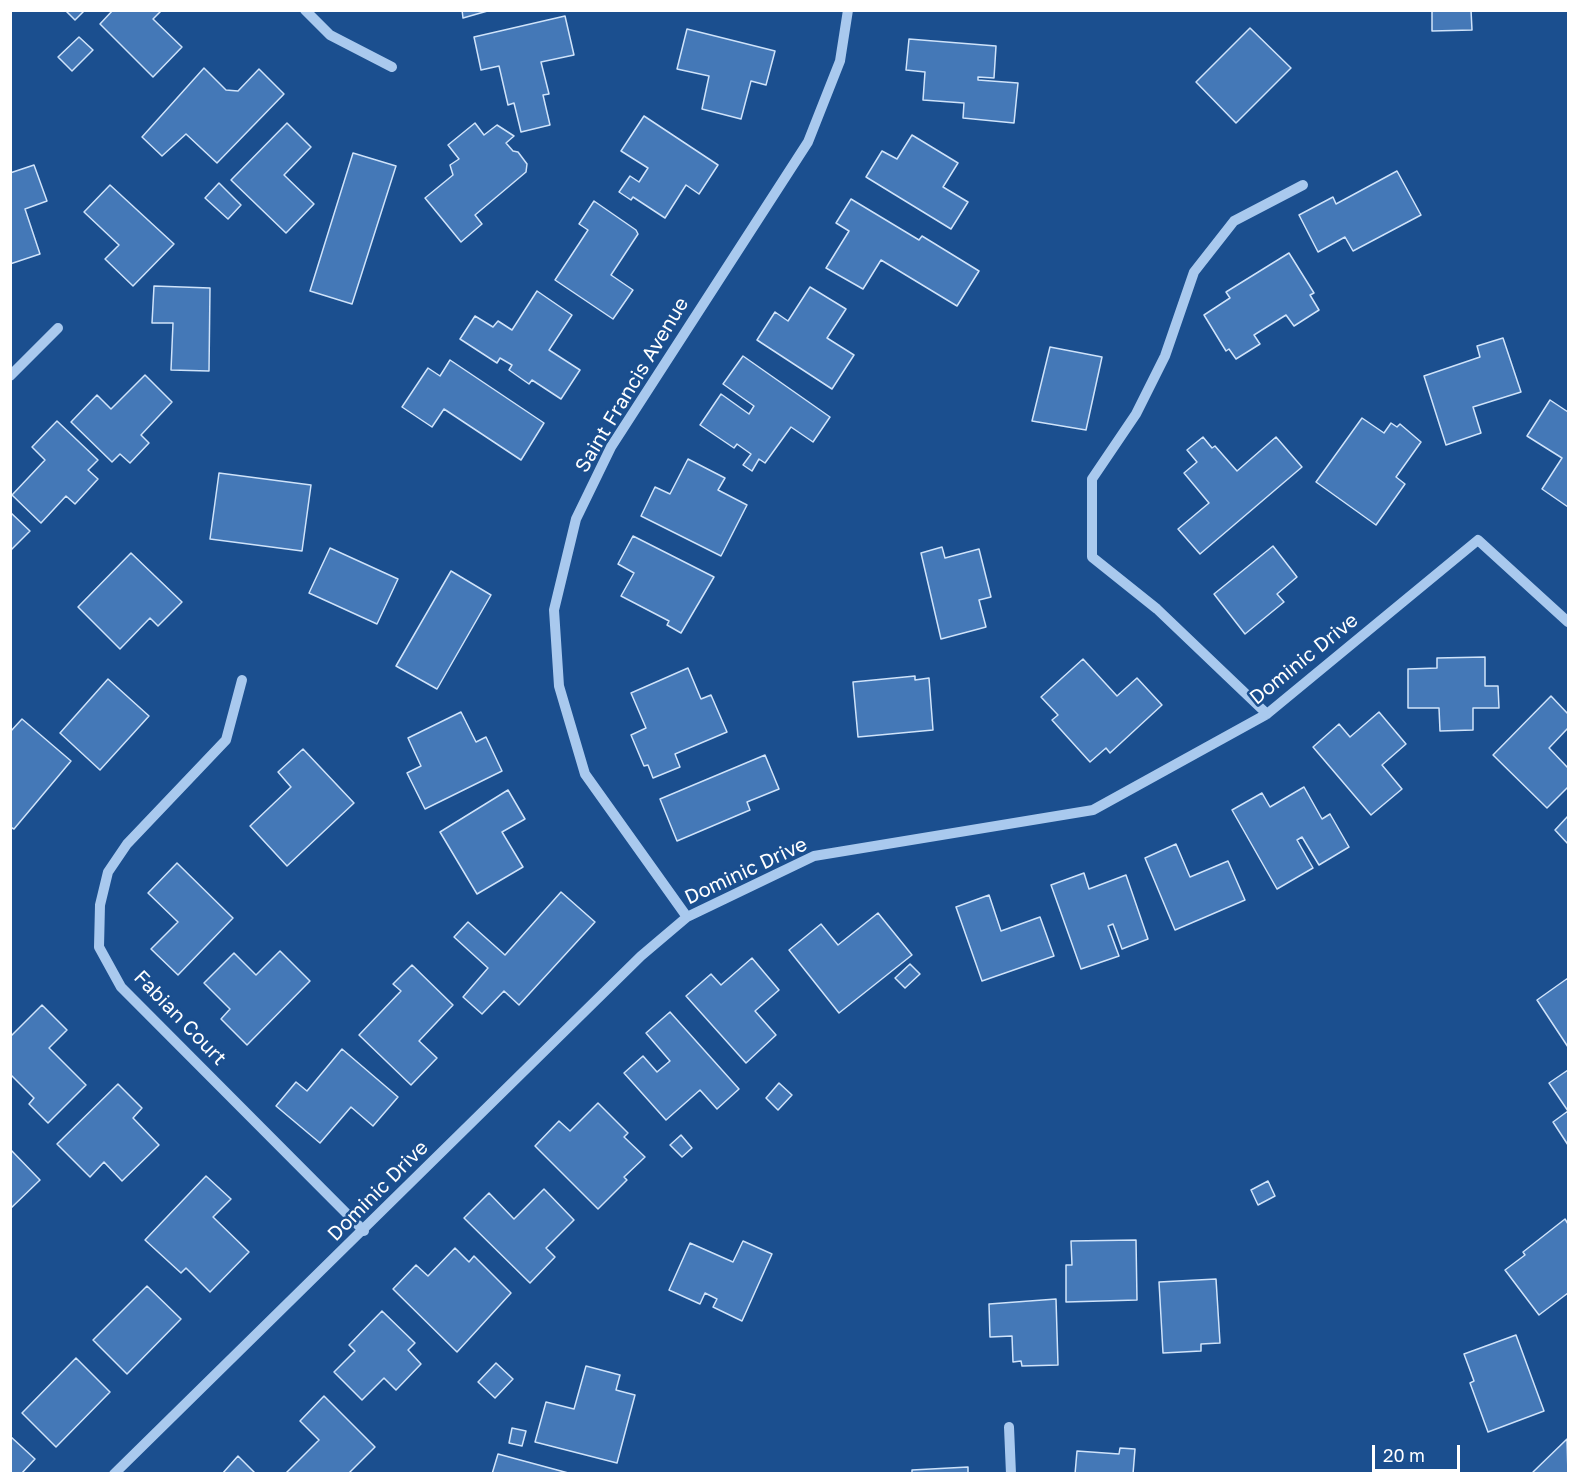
<!DOCTYPE html>
<style>
body{margin:0}
#map{position:relative;width:1579px;height:1484px;overflow:hidden;background:#1b4f8f;font-family:"Golos Text",sans-serif}
canvas{display:block}
.frame{position:absolute;inset:0;border:12px solid #fff;pointer-events:none}
.scale{position:absolute;left:1372px;top:1445px;width:88px;height:27px;box-sizing:border-box;border:3px solid #fff;border-top:0;padding-left:8px;font-size:18px;line-height:21px;white-space:nowrap;color:#fff;-webkit-text-stroke:4px #1b4f8f;paint-order:stroke}
</style>
<div id="map">
<canvas width="1579" height="1484"></canvas>
<div class="frame"></div>
<div class="scale">20 m</div>
</div>
<script>
const c = document.querySelector('canvas').getContext('2d');
c.lineJoin = 'round';
function fillPath(path, color) { c.fillStyle = color; c.fill(path, 'evenodd'); }
function trace(path, color, width, dash) { c.strokeStyle = color; c.lineWidth = width; c.lineCap = dash ? 'butt' : 'round'; c.setLineDash(dash || []); c.stroke(path); }
function drawText(font, color, halo, rows, align = 'center') {
  c.font = font + ' "Golos Text",sans-serif'; c.lineWidth = 5; c.setLineDash([]); c.textBaseline = 'middle'; c.strokeStyle = halo; c.fillStyle = color; for (const [text, x, y, turn = 0] of rows) {
    c.save(); c.translate(x, y); c.rotate((+turn || 0) * Math.PI / 180); c.textAlign = isNaN(turn) ? turn : align; if (halo) c.strokeText(text, 0, 0); c.fillText(text, 0, 0); c.restore();
  }
}
const building = new Path2D(`
 M65 10H85L75 20Z
 M113 10H162L153 19 182 47 153 77 100 24Z
 M462 10H491L463 18Z
 M1432 10H1471L1472 30 1432 31Z
 M565 16 574 55 541 62 549 94 543 95 550 125 521 132 514 103 508 105 499 66 481 70 474 37Z
 M1250 28 1291 68 1236 123 1196 82Z
 M687 29 775 51 766 85 751 81 741 119 702 109 709 76 677 69Z
 M79 37 93 50 72 71 58 57Z
 M909 39 996 46 994 78 978 77V80L1018 83 1014 123 963 118 964 103 923 100 925 72 906 70Z
 M204 68 226 90 238 91 259 69 284 94 217 163 186 134 162 156 142 137Z
 M644 116 718 165 699 194 686 185 665 218 633 197 631 200 619 192 630 176 639 182 648 168 621 151Z
 M287 123 311 147 284 175 314 204 286 233 231 180Z
 M475 123 484 135 497 125 514 136 506 143 513 151 518 152 527 164 526 172 475 215 482 224 461 242 425 198 453 175 450 165 459 159 448 145Z
 M912 135 958 163 943 187 968 202 951 229 866 177 882 151 897 159Z
 M353 153 396 166 352 304 310 291Z
 M34 165 47 201 25 209 40 254 10 264V173Z
 M1397 171 1421 215 1353 251 1345 237 1318 252 1299 215 1333 197 1336 204Z
 M219 183 241 205 228 219 205 198Z
 M110 185 174 244 133 286 105 259 119 245 84 212Z
 M851 199 919 240 922 236 979 271 957 306 881 260 863 289 826 268 849 231 836 223Z
 M594 201 636 230 638 234 611 275 633 290 613 319 555 280 588 230 579 224Z
 M1289 253 1314 293 1310 295 1319 310 1294 326 1286 315 1254 335 1260 344 1236 359 1229 349 1226 351 1204 315 1230 298 1226 292Z
 M154 286 210 288 209 371 171 370 173 323H152Z
 M810 287 846 309 827 338 854 355 832 389 757 340 775 312 788 321Z
 M537 291 572 315 549 350 580 370 561 399 532 380 529 384 509 370 512 365 500 358 497 363 460 339 475 316 493 327 498 321 512 330Z
 M1503 338 1521 392 1473 407 1481 433 1446 445 1424 376 1480 357 1477 346Z
 M1050 347 1102 357 1086 430 1032 421Z
 M743 356 830 417 813 442 791 427 765 463 759 459 752 471 743 465 751 454 737 444 734 448 700 425 721 394 749 414 754 406 723 384Z
 M450 360 544 423 521 460 444 409 432 427 402 407 428 368 440 376Z
 M145 375 172 402 141 435 149 443 130 463 120 454 112 462 71 422 97 395 111 409Z
 M1550 400 1568 412V507L1542 489 1562 458 1527 436Z
 M1362 418 1384 433 1391 423 1397 427 1400 424 1421 442 1396 477 1405 484 1376 525 1316 482Z
 M57 421 98 460 88 470 98 479 75 504 66 496 41 523 12 495 45 460 32 447Z
 M1203 437 1212 448 1215 446 1237 471 1276 437 1302 467 1200 554 1178 529 1209 503 1184 473 1197 462 1187 450Z
 M688 459 725 478 718 490 747 505 721 556 641 516 655 487 670 494Z
 M219 473 311 485 302 551 210 539Z
 M10 512 30 531 10 551Z
 M633 536 714 577 681 633 667 625 669 621 621 596 634 573 618 564Z
 M1273 546 1297 577 1277 594 1284 602 1245 634 1214 594Z
 M942 547 945 558 979 549 991 597 979 600 986 627 941 639 921 553Z
 M330 548 398 579 377 624 309 593Z
 M131 553 182 602 158 626 150 618 120 649 78 607Z
 M451 571 491 595 437 689 396 666Z
 M1485 657V686H1498L1499 708H1473V730L1440 731 1439 708H1408V669L1437 668V658Z
 M1083 659 1117 696 1137 678 1162 705 1110 753 1106 748 1090 762 1052 720 1058 715 1041 697Z
 M688 668 701 699 711 695 727 732 675 754 680 767 653 778 648 765 644 766 631 735 646 728 631 693Z
 M915 676V680L929 678 933 730 858 737 853 682Z
 M108 679 149 716 100 770 60 733Z
 M1551 696 1568 714V728L1549 748 1568 768V787L1547 808 1493 755Z
 M461 712 476 742 486 737 502 771 425 809 407 773 421 766 408 738Z
 M1379 712 1406 744 1382 765 1402 789 1371 815 1313 747 1339 724 1350 737Z
 M22 719 71 761 14 829 10 827V732Z
 M303 749 354 803 287 866 250 826 291 787 278 772Z
 M765 755 779 789 747 802 750 810 677 841 660 799Z
 M1304 787 1322 819 1330 814 1349 847 1319 865 1302 837 1297 840 1313 868 1277 889 1232 810 1262 793 1270 807Z
 M508 790 525 819 502 832 523 867 477 894 440 832Z
 M1568 816V844L1555 830Z
 M1176 844 1190 877 1228 861 1245 900 1175 930 1145 858Z
 M177 863 233 918 178 975 151 949 178 922 148 893Z
 M1084 873 1089 889 1126 875 1148 939 1122 949 1113 924 1108 926 1119 956 1081 969 1051 885Z
 M561 892 595 922 519 1005 504 991 482 1014 463 997 488 968 454 937 468 922 505 955Z
 M989 895 1001 931 1040 917 1054 956 982 981 956 907Z
 M878 913 912 955 839 1013 789 950 821 924 838 945Z
 M280 951 310 981 247 1045 221 1019 230 1009 204 983 234 953 256 975Z
 M752 958 779 990 755 1011 776 1035 746 1063 686 996 711 974 721 985Z
 M910 964 920 974 905 988 895 978Z
 M412 965 453 1005 419 1041 437 1058 411 1085 359 1035 401 991 393 984Z
 M1568 978V1047L1537 1000Z
 M42 1005 67 1030 49 1048 86 1085 48 1123 29 1104 34 1098 10 1074V1037Z
 M670 1012 739 1089 717 1109 700 1090 666 1120 624 1073 643 1056 657 1072 670 1061 646 1033Z
 M342 1049 398 1097 373 1126 351 1107 320 1143 276 1106 296 1082 307 1091Z
 M1568 1070V1145L1553 1122 1568 1111 1549 1083Z
 M779 1083 792 1095 778 1110 766 1098Z
 M118 1084 142 1108 133 1118 159 1145 122 1181 104 1162 90 1177 57 1144Z
 M598 1103 628 1133 624 1137 645 1157 624 1177 627 1180 598 1209 535 1146 559 1121 570 1131Z
 M681 1135 692 1148 682 1157 670 1145Z
 M10 1149 40 1180 10 1209Z
 M206 1176 231 1199 213 1217 249 1252 210 1292 186 1268 181 1273 145 1240Z
 M1268 1181 1275 1196 1258 1205 1251 1190Z
 M544 1189 574 1220 546 1248 555 1257 530 1283 464 1218 489 1193 514 1219Z
 M1565 1219 1568 1224V1293L1539 1315 1505 1270 1525 1255 1523 1252Z
 M1136 1240 1137 1300 1066 1302V1265H1072L1071 1241Z
 M743 1241 772 1254 742 1321 713 1307 717 1299 705 1293 700 1304 669 1290 690 1243 733 1262Z
 M455 1248 469 1262 474 1256 511 1293 457 1352 393 1289 416 1265 428 1276Z
 M1216 1279 1220 1343 1201 1344V1351L1163 1353 1159 1282Z
 M147 1286 181 1319 127 1374 93 1340Z
 M1056 1299 1058 1365 1022 1366 1021 1361 1013 1362 1012 1336 990 1337 989 1304Z
 M382 1311 415 1343 408 1350 421 1364 396 1390 384 1378 362 1400 334 1372 355 1351 349 1345Z
 M1516 1335 1544 1411 1488 1432 1470 1383 1474 1381 1464 1354Z
 M76 1358 110 1392 56 1447 22 1413Z
 M496 1363 513 1379 495 1398 478 1382Z
 M586 1366 620 1375 616 1390 635 1395 617 1463 535 1442 546 1402 574 1409Z
 M324 1396 375 1447 348 1474H285L319 1440 300 1421Z
 M512 1428 526 1431 522 1446 509 1443Z
 M10 1436 35 1459 21 1474H10Z
 M1567 1439 1568 1474H1534L1533 1472Z
 M1120 1448 1135 1449 1133 1474H1075L1077 1451 1119 1454Z
 M498 1454 572 1474H492Z
 M238 1456 256 1474H222Z
 M968 1467V1474H912V1470Z`);
fillPath(building, '#4478b7');
trace(building, '#cfe3fa', 1.5);
trace(new Path2D(`
 M305 10 330 35 392 67
 M10 376 58 328
 M242 680 226 740 127 844 108 872 100 905 99 947 121 987 364 1231
 M1267 714 1157 609 1092 557V479L1136 414 1165 356 1194 272 1234 221 1303 185
 M687 917 585 774 559 686 554 610 576 519 611 447 808 142 840 61 848 10
 M1009 1427 1011 1474
 M114 1474 641 956 687 917 814 856 1093 810 1267 714 1478 540 1568 622`), '#a9c9ee', 10);
drawText('20px', '#fff', '#1b4f8f', [
 ["Saint Francis Avenue",632,385,-59],
 ["Dominic Drive",1304,659,-39],
 ["Dominic Drive",746,871,-25],
 ["Fabian Court",180,1018,46],
 ["Dominic Drive",378,1191,-45]
]);
</script>
